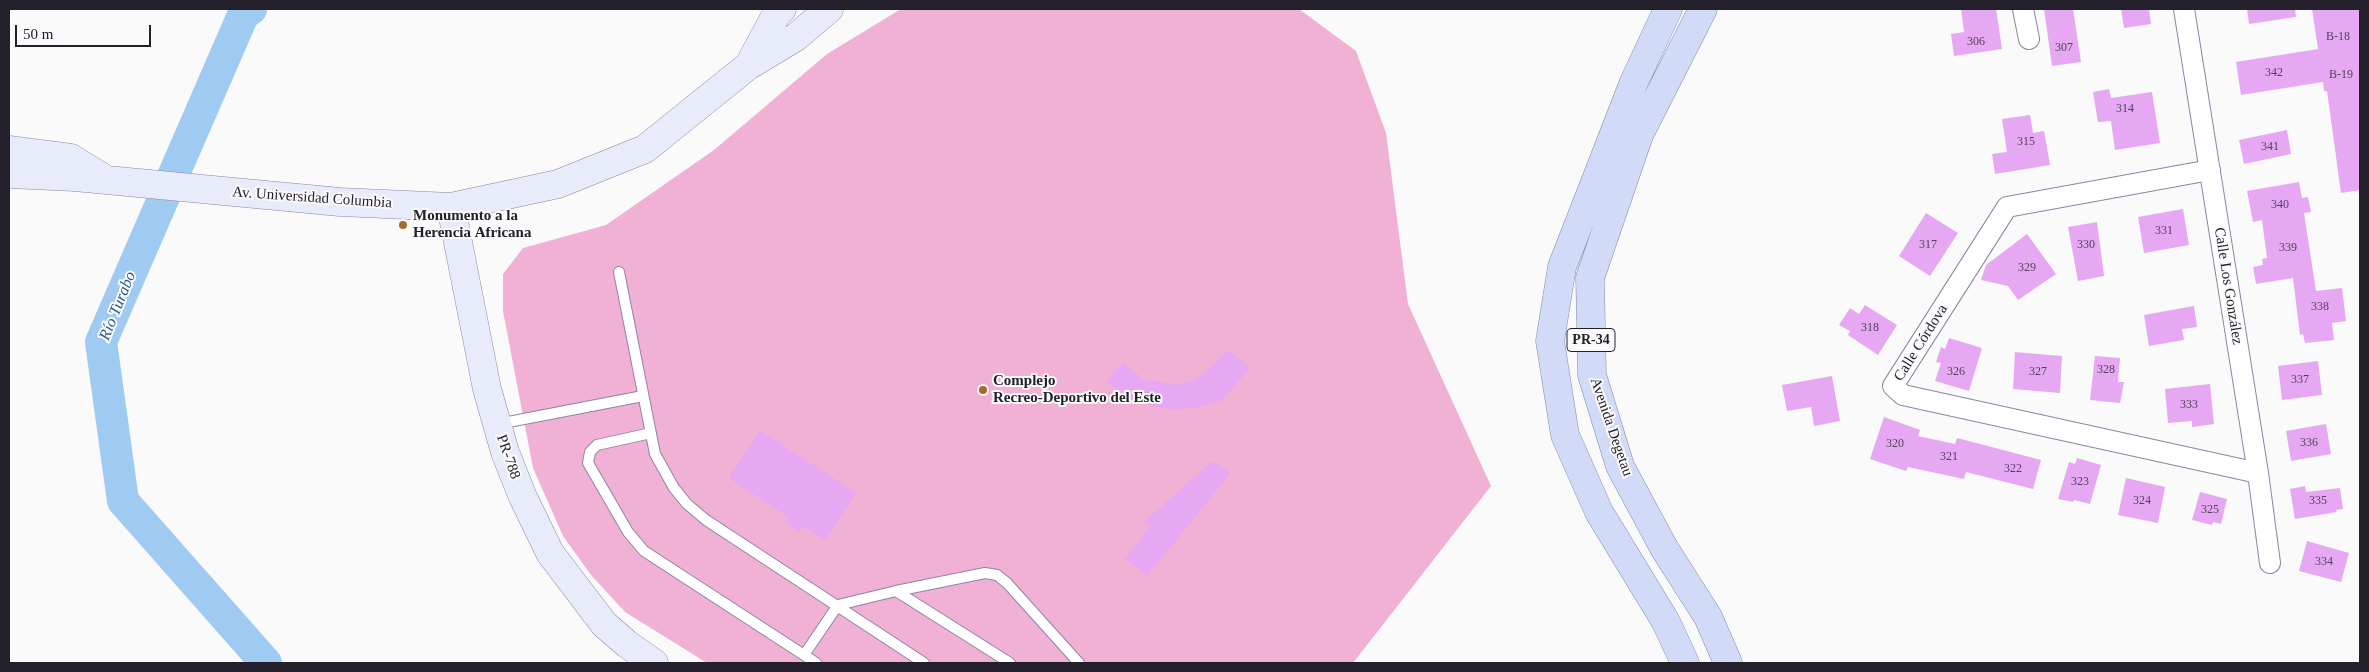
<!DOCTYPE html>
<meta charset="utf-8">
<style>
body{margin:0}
#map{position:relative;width:2369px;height:672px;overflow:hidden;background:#fafafa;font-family:"Times New Roman",serif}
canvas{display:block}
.frame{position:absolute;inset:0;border:10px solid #23202c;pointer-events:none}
.scale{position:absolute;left:15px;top:25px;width:136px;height:22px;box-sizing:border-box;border:2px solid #23202c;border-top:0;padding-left:6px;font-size:15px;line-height:18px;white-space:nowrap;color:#23202c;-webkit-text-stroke:4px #fafafa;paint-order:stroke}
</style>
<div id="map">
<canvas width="2369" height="672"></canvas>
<div class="frame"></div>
<div class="scale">50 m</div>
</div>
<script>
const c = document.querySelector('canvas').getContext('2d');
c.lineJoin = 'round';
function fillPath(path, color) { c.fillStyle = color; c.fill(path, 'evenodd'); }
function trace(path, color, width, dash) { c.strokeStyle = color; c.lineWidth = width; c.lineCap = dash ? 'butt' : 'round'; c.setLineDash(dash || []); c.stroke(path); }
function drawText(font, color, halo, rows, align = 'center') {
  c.font = font + ' "Times New Roman",serif'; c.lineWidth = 4; c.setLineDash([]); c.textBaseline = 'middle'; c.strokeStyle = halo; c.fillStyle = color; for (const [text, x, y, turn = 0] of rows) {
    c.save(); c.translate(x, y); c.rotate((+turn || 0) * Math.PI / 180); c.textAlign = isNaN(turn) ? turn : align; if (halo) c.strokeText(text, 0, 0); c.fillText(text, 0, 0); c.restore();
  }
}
fillPath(new Path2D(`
 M901 9H1299L1356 51 1386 133 1408 304 1491 486 1353 663H707L625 612 591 575 563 536 533 468 503 311V274L523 248 606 225 714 150 827 54Z`), '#f1b1d4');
trace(new Path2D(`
 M251 9 243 15 101 342 123 501 266 663`), '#9fcbf3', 32);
fillPath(new Path2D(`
 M1961 9H1996L2002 49 1954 56 1951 34 1964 32Z
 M2044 9H2073L2081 62 2052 66Z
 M2121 9H2149L2151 24 2124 28Z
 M2247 9H2295L2296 17 2249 24Z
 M2312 9H2360V190L2341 193 2327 91H2324L2323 82 2241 95 2236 62 2318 49Z
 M2109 89 2111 98 2152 92 2160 143 2115 150 2111 121 2098 122 2093 92Z
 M2030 115 2033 133 2044 131 2050 165 1995 174 1992 154 2007 152 2002 119Z
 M2287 130 2291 154 2244 164 2239 140Z
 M2299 182 2302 198 2308 197 2311 212 2304 213 2316 291 2342 288 2346 321 2332 323 2334 340 2305 343 2303 334 2300 335 2293 278 2256 284 2253 267 2263 265 2262 259 2267 258 2262 220 2253 222 2247 191Z
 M2183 209 2189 245 2144 253 2138 217Z
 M1926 213 1958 233 1930 276 1899 256Z
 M2097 222 2104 276 2078 281 2068 227Z
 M2027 234 2056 274 2018 300 2008 286 1981 280 1986 265Z
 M1865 305 1897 325 1878 355 1848 335 1850 331 1839 325 1850 308 1859 314Z
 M2194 306 2197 327 2182 329 2184 340 2149 346 2144 315Z
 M1949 338 1982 348 1969 391 1935 381 1941 363 1936 362 1941 347 1945 349Z
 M1229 350 1250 368 1222 400 1201 407 1175 410 1147 405 1131 399 1107 382 1123 362 1143 379 1176 385 1197 379Z
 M2015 352 2062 356 2060 393 2013 389Z
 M2095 356 2120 358 2118 382H2124L2120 403 2090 400Z
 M2318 361 2322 395 2282 400 2278 366Z
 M1832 376 1840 421 1814 426 1811 407 1787 411 1782 385Z
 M2210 384 2214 424 2192 427V421L2168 423 2165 389Z
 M1884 417 1920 430 1918 436 1955 444 1957 438 2041 460 2033 489 1966 472 1964 479 1908 467 1906 471 1870 459Z
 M2326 424 2331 454 2291 461 2286 431Z
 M760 430 856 493 825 541 803 526 799 532 784 522 788 517 729 478Z
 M2077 458 2101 465 2090 504 2074 500 2073 502 2058 499 2069 462 2075 464Z
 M1212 461 1231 473 1147 576 1125 559 1150 526 1144 522Z
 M2126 478 2165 487 2158 523 2118 515Z
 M2305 486 2306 492 2340 488 2343 509 2336 510 2337 512 2295 519 2290 489Z
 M2200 492 2227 499 2221 524 2213 522 2212 525 2192 520Z
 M2307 541 2349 553 2341 582 2299 571Z`), '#e6a8f2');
const lane = new Path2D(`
 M619 272 655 454 674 488 687 504 706 520 924 663
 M498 424 643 396
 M651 433 597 445 590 452 588 463 628 532 644 551 804 655
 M896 591 1010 663
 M816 663 804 655 838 605 896 591 985 573 997 575 1007 583 1079 663`);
const street = new Path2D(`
 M2023 9 2029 39
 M2184 9 2258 473 2270 563
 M2210 170 2007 207 1893 386 1903 395 2258 473`);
const secondary = new Path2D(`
 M749 65 777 13 782 9
 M9 150 71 158 102 177
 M9 174 75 177 340 202 451 207 558 184 645 149 748 66 796 37 829 9
 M451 207 487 389 505 452 522 495 550 553 604 624 627 644 654 663`);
const primary = new Path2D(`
 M1668 9 1634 82 1562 267 1550 341 1565 435 1599 512 1666 622 1685 663
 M1703 9 1639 135 1590 278 1592 375 1620 466 1664 548 1708 617 1728 663`);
trace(lane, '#8c85a4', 12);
trace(street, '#8c85a4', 22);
trace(secondary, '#8c85a4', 29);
trace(primary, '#8189ab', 29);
trace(lane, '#fff', 10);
trace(street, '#fff', 20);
trace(secondary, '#e8ecfa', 28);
trace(primary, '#d1daf6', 28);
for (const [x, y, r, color] of [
 [403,225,5,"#a7682f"],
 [983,390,5,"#a7682f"]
]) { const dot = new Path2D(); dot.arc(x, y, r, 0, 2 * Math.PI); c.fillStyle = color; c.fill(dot); trace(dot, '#fafafa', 2); }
drawText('12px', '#54425e', null, [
 ["B-18",2338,37],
 ["306",1976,42],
 ["307",2064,48],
 ["342",2274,73],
 ["B-19",2341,75],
 ["314",2125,109],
 ["315",2026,142],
 ["341",2270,147],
 ["340",2280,205],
 ["331",2164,231],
 ["317",1928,245],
 ["330",2086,245],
 ["339",2288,248],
 ["329",2027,268],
 ["338",2320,307],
 ["318",1870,328],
 ["328",2106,370],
 ["326",1956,372],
 ["327",2038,372],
 ["337",2300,380],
 ["333",2189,405],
 ["336",2309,443],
 ["320",1895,444],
 ["321",1949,457],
 ["322",2013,469],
 ["323",2080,482],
 ["324",2142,501],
 ["335",2318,501],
 ["325",2210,510],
 ["334",2324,562]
]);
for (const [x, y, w] of [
 [1591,340,48]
]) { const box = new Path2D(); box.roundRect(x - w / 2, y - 11.5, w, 23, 4); c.fillStyle = '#fafafa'; c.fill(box); trace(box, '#23202c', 1); }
drawText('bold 14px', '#23202c', null, [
 ["PR-34",1591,340]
]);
drawText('15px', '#23202c', '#fafafa', [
 ["Av. Universidad Columbia",312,198,4],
 ["Calle Los González",2228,286,81],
 ["Calle Córdova",1921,343,-58],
 ["Avenida Degetau",1611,427,71],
 ["PR-788",508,457,71]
]);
drawText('bold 15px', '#23202c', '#fafafa', [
 ["Monumento a la",413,216],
 ["Herencia Africana",413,233],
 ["Complejo",993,381],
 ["Recreo-Deportivo del Este",993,398]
], 'left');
drawText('italic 16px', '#245a86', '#fafafa', [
 ["Río Turabo",118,306,-68]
]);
</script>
